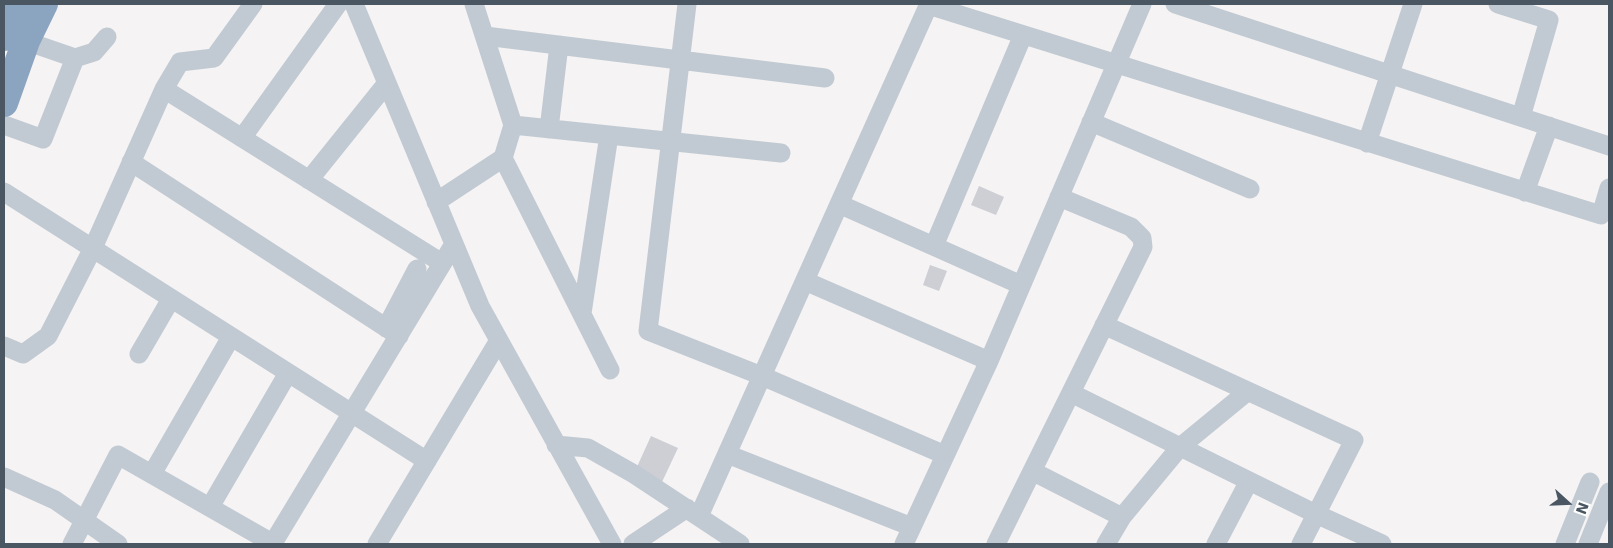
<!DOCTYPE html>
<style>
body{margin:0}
#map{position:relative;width:1613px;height:548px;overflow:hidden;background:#f5f3f3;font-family:"DejaVu Sans",sans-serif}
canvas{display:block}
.frame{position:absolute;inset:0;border:5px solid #4a5661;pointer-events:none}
.north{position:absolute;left:1543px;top:478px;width:50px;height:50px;-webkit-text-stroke:4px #fff;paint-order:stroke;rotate:110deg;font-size:14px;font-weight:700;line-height:20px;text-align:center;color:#4a5661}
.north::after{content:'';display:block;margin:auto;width:18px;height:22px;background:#4a5661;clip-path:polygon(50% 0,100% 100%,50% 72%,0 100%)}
</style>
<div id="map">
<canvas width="1613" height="548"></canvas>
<div class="frame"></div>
<div class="north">N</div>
</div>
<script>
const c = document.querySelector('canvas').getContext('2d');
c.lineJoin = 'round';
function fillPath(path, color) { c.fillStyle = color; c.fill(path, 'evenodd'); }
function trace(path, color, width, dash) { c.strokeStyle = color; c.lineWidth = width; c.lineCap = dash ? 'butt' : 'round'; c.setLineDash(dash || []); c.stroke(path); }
fillPath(new Path2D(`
 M979 186 1004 197 996 215 971 205Z
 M930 265 947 271 939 291 923 285Z
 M651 436 678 448 662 482 636 469Z`), '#cdcfd5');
trace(new Path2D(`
 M354 4 480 306 612 544
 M687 4 648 331 762 376 945 455
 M1175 4 1609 146
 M1498 4 1549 20 1521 117
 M928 5 1601 215 1609 188
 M485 36 825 78
 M14 37 75 58 94 52 107 37
 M164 89 442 263
 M1091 122 1250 189
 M4 125 43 139 75 58
 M513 125 781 153
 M549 129 559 45
 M242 138 338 4
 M1367 143 1413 4
 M503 158 610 370
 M131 162 399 336
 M309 180 387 83
 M4 192 427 461
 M1525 192 1549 126
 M436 202 503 158 513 125 474 4
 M839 204 1021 285
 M934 246 1023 35
 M805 281 989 361
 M582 313 609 135
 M1104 325 1354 440 1301 544
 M386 328 417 269
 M4 346 23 354 48 336 93 248 164 89 180 62 214 58 253 4
 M139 354 171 299
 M1071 393 1316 514 1382 544
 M556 445 588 448 634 474 740 544
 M727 454 912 527
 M1032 471 1122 517
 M152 474 231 337
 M4 477 55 500 118 544
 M210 507 288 373
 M699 516 929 4
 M273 543 454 244
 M72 544 118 455 274 544
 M377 544 498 342
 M633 544 687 508
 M904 544 989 361 1142 4
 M996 544 1143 247 1142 238 1131 227 1059 197
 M1106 544 1122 517 1180 447 1247 392
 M1216 544 1249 481
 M1565 544 1590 482
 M1588 544 1609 492`), '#c1cad2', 19);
trace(new Path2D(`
 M4 37 16 4
 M4 103 26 41 44 4`), '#8ba5c1', 28);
</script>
